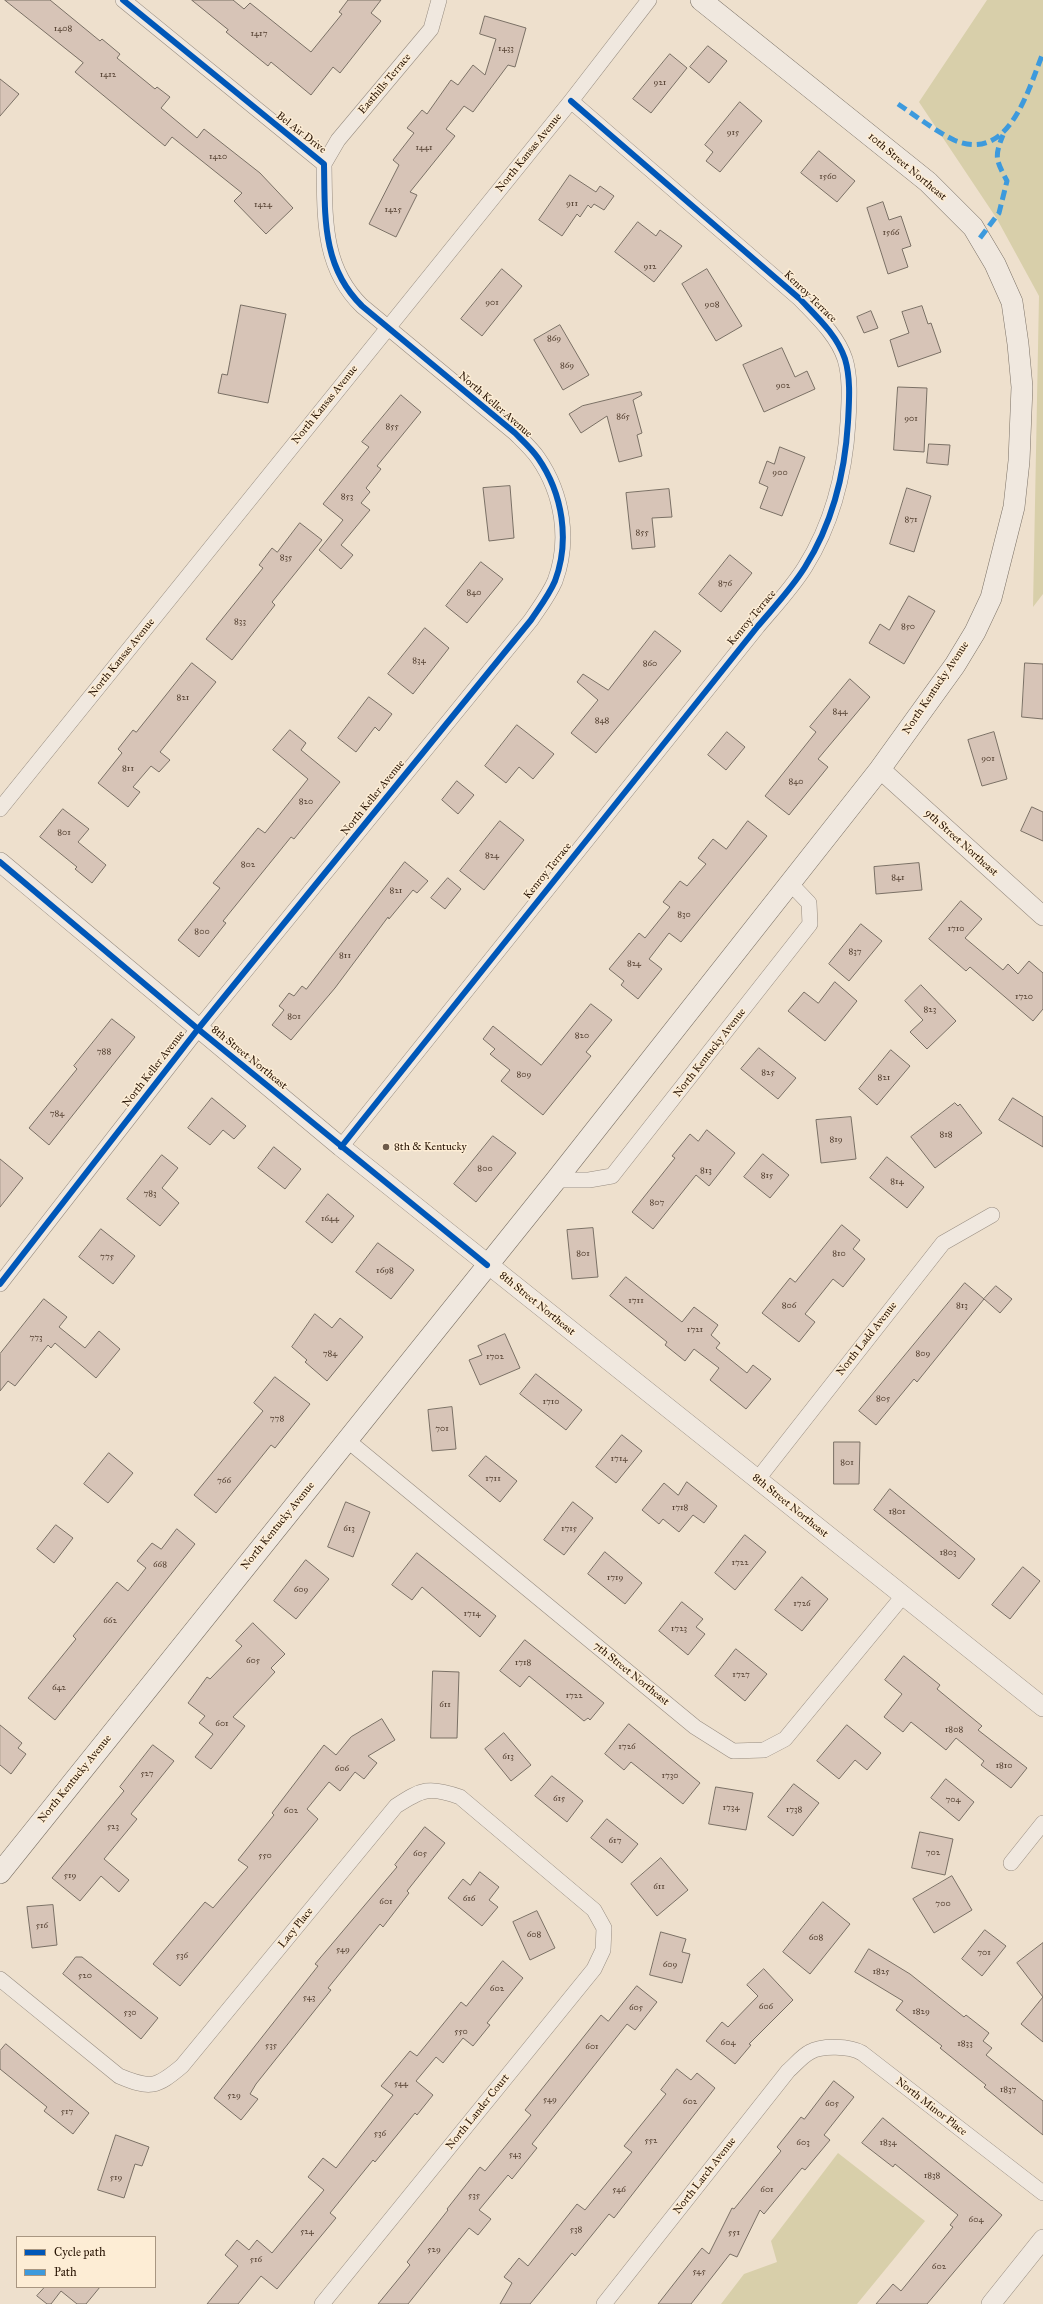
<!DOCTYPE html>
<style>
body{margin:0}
#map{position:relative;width:1043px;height:2304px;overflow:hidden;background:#eee0cd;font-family:"IM FELL Great Primer",serif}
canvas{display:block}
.legend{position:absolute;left:16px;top:2236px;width:140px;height:52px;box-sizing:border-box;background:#fdedd5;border:1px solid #a89681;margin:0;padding:5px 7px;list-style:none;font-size:12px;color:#281404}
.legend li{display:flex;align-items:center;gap:8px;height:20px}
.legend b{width:20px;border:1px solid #a89681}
</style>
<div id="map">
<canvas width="1043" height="2304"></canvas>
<ul class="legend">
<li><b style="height:5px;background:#0057b8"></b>Cycle path</li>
<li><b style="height:5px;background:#3d9add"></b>Path</li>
</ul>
</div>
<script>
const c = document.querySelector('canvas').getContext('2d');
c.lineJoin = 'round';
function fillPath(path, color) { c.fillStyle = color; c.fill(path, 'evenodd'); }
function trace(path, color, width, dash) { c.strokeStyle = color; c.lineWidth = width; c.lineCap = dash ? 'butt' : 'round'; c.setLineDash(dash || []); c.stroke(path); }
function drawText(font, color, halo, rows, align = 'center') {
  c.font = font + ' "IM FELL Great Primer",serif'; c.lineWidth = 3; c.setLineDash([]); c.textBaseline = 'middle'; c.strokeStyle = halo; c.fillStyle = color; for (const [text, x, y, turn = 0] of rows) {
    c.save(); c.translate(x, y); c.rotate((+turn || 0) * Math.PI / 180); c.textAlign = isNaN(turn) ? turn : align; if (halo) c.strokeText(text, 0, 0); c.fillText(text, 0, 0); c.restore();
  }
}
fillPath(new Path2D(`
 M987 0H1043V594L1033 607 1039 296 997 219 919 102Z
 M838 2153 925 2221 857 2304H721L744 2274 777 2262 771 2241Z`), '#d8cfaa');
const building = new Path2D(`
 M5 0H50L100 41 102 39 120 54 117 58 155 89 157 87 170 97 161 108 197 138 204 129 260 173 293 208 266 234 234 201 242 193 172 137 165 146 132 119 75 72 83 63Z
 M192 0H233L244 9 250 3 311 52 342 14 339 12 348 0H381L371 13 381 21 340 73 333 67 311 95 271 62 268 66 226 32 228 30Z
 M485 16 526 28 515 67 508 65 473 112 464 106 446 129 455 136 410 192 417 195 396 237 369 224 399 165 393 160 414 133 407 128 422 110 427 114 451 80 458 85 473 65 485 75 496 39 480 34Z
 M708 46 727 61 709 83 690 67Z
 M670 54 687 68 651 113 633 99Z
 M0 79 19 94 0 116Z
 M740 102 762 121 720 172 706 161 713 152 705 145Z
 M819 151 855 181 837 202 801 173Z
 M570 175 596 192 600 186 614 196 604 210 594 204 591 208 588 205 580 217 577 214 562 236 539 220Z
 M883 202 889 220 901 216 911 246 902 249 908 267 888 274 867 208Z
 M638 222 656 236 660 230 682 246 654 282 615 252Z
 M502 269 522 286 482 336 461 319Z
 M707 269 742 326 716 341 682 284Z
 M241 305 286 314 268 403 218 393 222 374 227 375Z
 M922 306 928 324 931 323 941 352 898 367 890 340 909 333 902 312Z
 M871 311 878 328 864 333 857 317Z
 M560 325 589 375 563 390 534 340Z
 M782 348 795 377 807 371 815 389 764 412 743 365Z
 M898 387 927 388 924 452 894 450Z
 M641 392 642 395 633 400 642 433 637 435 642 456 619 462 607 416 581 433 569 414 582 406Z
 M401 395 421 412 377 466 381 469 366 488 370 492 361 503 370 510 341 545 353 555 341 569 319 550 343 520 323 504 369 447 362 442Z
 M929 444 950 445 948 465 927 463Z
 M780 447 805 457 782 516 760 508 768 487 759 483 767 461 774 464Z
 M510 486 514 538 489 541 483 488Z
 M907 488 931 496 914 552 890 544Z
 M669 489 672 517 652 518 655 547 632 549 626 493Z
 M300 523 322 540 272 602 275 605 232 660 206 639 263 568 259 565 272 548 277 552Z
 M730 555 752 573 721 612 699 594Z
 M481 562 503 579 467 623 446 606Z
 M909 596 935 611 904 664 869 643 880 624 889 630Z
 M425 628 449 648 413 694 388 674Z
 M655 631 681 651 596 753 571 733 598 700 577 682 583 674 608 690Z
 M192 663 216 682 160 752 170 760 159 772 151 766 133 787 140 792 128 807 98 783 122 753 118 749 133 730 136 732Z
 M1025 663 1043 664V719L1022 717Z
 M850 679 870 697 818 759 828 767 789 815 765 796 816 732 810 727Z
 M369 697 392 714 379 731 375 727 356 752 338 738Z
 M517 725 554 754 533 779 519 767 506 783 485 766Z
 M290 730 306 743 301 750 340 782 294 839 291 837 223 921 226 923 199 957 178 940 220 888 213 883 258 828 265 833 308 779 273 750Z
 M727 732 745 747 726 770 708 755Z
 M994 732 1007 779 982 786 968 740Z
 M457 781 474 795 458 814 442 800Z
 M1032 807 1043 812V841L1021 831Z
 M63 809 89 829 78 842 106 865 92 883 75 869 77 867 40 837Z
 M500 821 524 840 484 890 460 871Z
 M748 821 767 836 681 942 669 933 649 959 662 969 638 999 621 985 624 981 609 969 639 933 645 938 670 907 663 902 680 881 687 886 706 864 698 858 713 839 726 849Z
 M405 862 428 881 417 893 413 890 389 919 388 917 335 988 291 1040 272 1025 284 1010 279 1006 289 993 294 996 302 986 306 989Z
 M919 863 922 890 876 894 874 867Z
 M448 878 461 889 445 909 431 898Z
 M961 901 982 919 965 938 1003 970 1008 964 1018 974 1029 961 1043 973V1009L1033 1021 970 967 966 971 929 939Z
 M861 924 882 941 849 981 829 964Z
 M835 982 857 1001 825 1041 788 1011 804 992 818 1003Z
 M921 985 956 1021 927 1049 910 1032 923 1020 905 1001Z
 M591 1004 612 1020 586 1052 591 1056 543 1115 501 1081 510 1070 490 1054 495 1049 483 1039 493 1026 541 1065Z
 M112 1019 135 1037 49 1145 29 1128 77 1069 74 1066Z
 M759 1048 796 1078 778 1099 741 1069Z
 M891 1050 910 1066 877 1105 859 1089Z
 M212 1098 246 1126 234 1139 223 1130 210 1145 188 1128Z
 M1013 1098 1043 1117V1147L999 1120Z
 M955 1103 958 1106 960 1104 982 1133 935 1168 911 1137Z
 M851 1117 856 1159 821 1163 816 1120Z
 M707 1130 735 1153 709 1186 696 1175 653 1229 632 1212 675 1158 672 1156 690 1134 698 1141Z
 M493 1136 516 1153 476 1202 454 1184Z
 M274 1147 301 1169 285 1189 258 1168Z
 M763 1154 789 1175 770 1198 744 1177Z
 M162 1155 178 1168 162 1188 179 1203 160 1226 127 1199Z
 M887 1157 924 1187 907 1208 870 1178Z
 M0 1159 23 1178 0 1207Z
 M328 1194 354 1216 332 1243 306 1222Z
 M842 1225 860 1240 853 1249 865 1259 843 1287 833 1279 805 1314 815 1322 799 1342 762 1313 790 1278 795 1282Z
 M593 1228 598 1277 572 1279 567 1230Z
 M101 1229 135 1256 113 1284 79 1257Z
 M378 1243 414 1270 391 1299 356 1272Z
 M626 1277 682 1322 694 1307 718 1325 711 1335 720 1343 716 1348 747 1373 753 1365 771 1379 746 1409 710 1380 719 1368 694 1349 685 1361 665 1345 667 1342 610 1296Z
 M965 1283 984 1299 917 1382 914 1379 876 1425 859 1411Z
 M996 1286 1012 1299 1000 1313 984 1299Z
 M44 1299 67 1317 59 1327 85 1348 99 1331 120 1349 96 1378 55 1343 51 1348 48 1345 15 1386 8 1381 0 1391V1354Z
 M315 1314 332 1328 340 1318 363 1337 327 1381 305 1362 307 1360 292 1347Z
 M505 1334 520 1368 480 1385 469 1360 482 1355 478 1346Z
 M536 1374 582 1410 566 1430 520 1394Z
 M275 1377 310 1404 275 1448 271 1445 216 1513 194 1495 263 1411 254 1403Z
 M452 1407 456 1449 432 1451 428 1410Z
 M622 1435 642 1451 616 1483 596 1467Z
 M834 1442H860L859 1484H834Z
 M109 1453 133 1473 108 1503 84 1484Z
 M486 1456 517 1481 500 1502 469 1476Z
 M687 1482 717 1506 704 1523 693 1515 679 1532 663 1519 659 1524 642 1510 664 1483 678 1495Z
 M890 1489 975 1559 959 1579 874 1510Z
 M346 1502 370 1512 353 1557 328 1547Z
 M573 1502 593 1518 564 1555 544 1540Z
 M56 1525 73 1538 54 1563 37 1549Z
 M177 1529 195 1544 55 1720 28 1698 76 1639 73 1636 117 1582 128 1591 146 1568 137 1561 152 1543 161 1549Z
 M745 1535 766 1552 735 1590 715 1573Z
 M605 1552 642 1583 625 1604 588 1574Z
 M417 1553 496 1616 480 1637 422 1587 412 1600 392 1585Z
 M306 1560 329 1579 296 1619 274 1601Z
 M1023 1567 1040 1581 1010 1619 992 1605Z
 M802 1577 828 1599 802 1631 775 1610Z
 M682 1602 703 1619 696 1627 705 1634 688 1655 659 1631Z
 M253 1623 285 1654 271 1668 275 1672 233 1717 245 1726 211 1769 195 1757 213 1734 199 1723 205 1716 188 1703 207 1677 210 1679 242 1646 236 1641Z
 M525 1640 604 1703 590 1720 588 1718 584 1721 529 1676 520 1687 500 1671Z
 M736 1649 767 1674 745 1701 715 1676Z
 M904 1656 940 1685 937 1689 982 1726 978 1730 1027 1768 1011 1788 981 1765 984 1761 956 1738 946 1750 911 1722 903 1732 884 1717 902 1694 885 1680Z
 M433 1671 459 1672 457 1738H431Z
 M382 1719 395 1740 368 1756 377 1763 364 1779 355 1772 340 1791 329 1782 307 1809 318 1819 180 1986 153 1964 205 1902 213 1908 248 1867 238 1860 274 1815 272 1813 324 1745 336 1755 351 1737Z
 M629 1724 700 1783 683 1804 631 1762 624 1770 605 1754Z
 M0 1725 22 1743 18 1748 26 1754 11 1774 0 1765Z
 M847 1725 881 1753 867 1770 855 1760 839 1779 817 1761Z
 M504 1733 531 1765 511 1781 485 1749Z
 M153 1745 174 1761 131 1814 137 1819 104 1859 129 1880 119 1892 101 1876 80 1901 52 1878 124 1791 120 1787Z
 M552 1776 583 1801 567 1822 535 1796Z
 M946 1779 974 1802 959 1821 931 1798Z
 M794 1784 819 1803 793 1836 768 1817Z
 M716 1787 753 1793 746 1830 709 1824Z
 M607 1819 638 1844 622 1863 591 1838Z
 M425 1827 445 1843 407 1891 409 1893 383 1927 380 1924 328 1988 331 1990 256 2084 250 2094 258 2099 241 2120 214 2098 318 1966 315 1964 397 1867 395 1865Z
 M920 1832 953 1839 945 1875 912 1868Z
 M661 1858 688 1890 657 1916 631 1884Z
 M480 1872 499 1887 489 1900 498 1907 482 1926 448 1898 463 1879 470 1885Z
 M952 1876 972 1910 934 1933 913 1899Z
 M823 1902 850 1924 810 1974 783 1952Z
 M53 1905 57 1945 32 1948 27 1907Z
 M537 1911 555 1948 530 1960 513 1922Z
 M985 1930 1006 1946 982 1976 962 1959Z
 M661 1932 686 1939 682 1952 690 1954 682 1983 650 1975Z
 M1043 1943V2042L1021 2024 1043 1997 1017 1963Z
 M869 1949 910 1974 964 2017 966 2015 989 2033 983 2041 992 2048 986 2055 1043 2101V2135L984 2087 986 2085 940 2048 942 2046 896 2010 903 2001 855 1972Z
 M76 1957H82L158 2018 141 2039 63 1974Z
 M503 1961 523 1978 487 2023 490 2025 473 2046 463 2038 443 2063 436 2057 416 2081 433 2095 417 2115 415 2113 375 2162 373 2160 330 2213 336 2218 277 2289 261 2276 238 2304H207L238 2266 225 2255 237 2240 249 2250 257 2240 272 2253 324 2190 308 2177 323 2158 336 2168 393 2095 381 2086 410 2051 417 2056 461 2002 466 2006Z
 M764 1969 793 2000 749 2044 751 2045 735 2064 706 2041 722 2022 728 2027 758 1996 747 1985Z
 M637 1986 657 2002 635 2030 627 2024 532 2144 537 2148 512 2179 508 2175 479 2210 491 2219 478 2235 469 2228 408 2304H378L410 2265 407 2262 448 2210 447 2209 480 2167 485 2171 531 2115 525 2110 601 2015 608 2021Z
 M6 2044 89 2113 73 2134 44 2111 47 2107 0 2069V2051Z
 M677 2069 691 2080 697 2073 715 2088 614 2218 609 2214 575 2256 572 2253 530 2304H500L512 2283 504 2277 519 2258 528 2266 577 2204 585 2210 632 2152 624 2146 666 2094 661 2090Z
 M834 2081 854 2097 824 2135 830 2140 805 2170 802 2168 764 2214 760 2210 737 2257 730 2254 691 2304H658L702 2248 709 2254 732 2208 734 2209 781 2151 777 2147 801 2117 804 2119Z
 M883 2118 1002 2215 927 2304H876L893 2284 901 2291 953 2227 950 2225 958 2215 895 2164 893 2167 862 2143Z
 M116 2135 149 2147 142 2166 135 2164 124 2198 98 2190Z
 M45 2287H100L86 2304H77L61 2291 51 2304H47L37 2296Z`);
fillPath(building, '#d7c4b7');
trace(building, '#7a7065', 1);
const minor = new Path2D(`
 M324 164 338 140 431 29 439 0
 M0 809 571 101 649 0
 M341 1147 758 626C774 607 792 588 805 567 832 524 845 473 848 422 849 402 851 379 845 359 837 335 817 317 800 299L571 101
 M556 1180H589L612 1176 810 924 809 903 789 882
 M0 1284 198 1029 531 620C539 608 549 595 555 581 570 541 563 494 538 458 532 449 523 441 515 433L362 306C322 267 325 217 324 164L123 0
 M347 1440 695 1727 733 1751 764 1750 785 1739 903 1596
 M757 1480 943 1243 992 1215
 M1011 1863 1043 1823
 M0 1979 119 2076C150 2089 156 2088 182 2066L396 1806C422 1789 429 1786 460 1797L594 1910 604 1928 603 1950 594 1969 322 2304
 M604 2304 788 2071C795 2065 802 2056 810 2052 822 2045 850 2046 862 2053L1043 2193`);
const tertiary = new Path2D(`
 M880 769 1043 916
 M0 862 341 1147 1043 1707
 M991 2304 1043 2239`);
const secondary = new Path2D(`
 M0 1873 556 1180 880 769 955 665 975 632 991 598 1014 507 1019 461 1022 387 1018 344 1012 302 995 264 973 227 928 182 701 0`);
trace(minor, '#978c80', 16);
trace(tertiary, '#978c80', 20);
trace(secondary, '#7a7065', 22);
trace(minor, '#f0e8df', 15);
trace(tertiary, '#f0e8df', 19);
trace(secondary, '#f0e8df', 21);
trace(new Path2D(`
 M898 104C916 116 935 131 954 140 1009 164 1028 90 1043 53
 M980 238 999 213 1007 181C996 160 994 157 1003 135`), '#3d9add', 5, [10, 5]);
trace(new Path2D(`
 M0 862 198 1029 487 1265
 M341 1147 758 626C774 607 792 588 805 567 832 524 845 473 848 422 849 402 851 379 845 359 837 335 817 317 800 299L571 101
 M0 1284 198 1029 531 620C539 608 549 595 555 581 570 541 563 494 538 458 532 449 523 441 515 433L362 306C322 267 325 217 324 164L123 0`), '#0057b8', 6);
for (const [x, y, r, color] of [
 [386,1147,4,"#6d5b4a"]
]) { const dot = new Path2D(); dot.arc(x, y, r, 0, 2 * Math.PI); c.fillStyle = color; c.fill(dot); trace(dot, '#fdedd5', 1.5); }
drawText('9px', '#544031', null, [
 ["1408",63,29],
 ["1417",259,34],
 ["1433",506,49],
 ["1412",108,75],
 ["921",660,83],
 ["915",733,133],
 ["1441",424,148],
 ["1420",218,157],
 ["1560",828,177],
 ["911",572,204],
 ["1424",263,205],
 ["1425",393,210],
 ["1566",891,233],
 ["912",650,267],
 ["901",492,303],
 ["908",712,305],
 ["869",554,339],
 ["869",567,366],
 ["902",783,386],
 ["865",623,417],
 ["901",911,419],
 ["855",392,427],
 ["900",780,473],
 ["853",347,497],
 ["871",911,520],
 ["855",642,533],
 ["835",286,558],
 ["876",725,584],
 ["840",474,593],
 ["833",240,622],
 ["850",908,627],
 ["834",419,661],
 ["860",650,664],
 ["821",183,698],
 ["844",840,712],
 ["848",602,721],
 ["901",988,759],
 ["811",128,769],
 ["840",796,782],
 ["820",306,802],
 ["801",64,833],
 ["824",492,856],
 ["802",248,865],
 ["841",898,878],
 ["821",396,891],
 ["830",684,915],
 ["1710",956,929],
 ["800",202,932],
 ["837",855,952],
 ["811",345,956],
 ["824",634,964],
 ["1720",1024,997],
 ["823",930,1010],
 ["801",294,1017],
 ["820",582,1036],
 ["788",104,1052],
 ["825",768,1073],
 ["809",524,1075],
 ["821",884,1078],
 ["784",57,1114],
 ["818",946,1135],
 ["819",836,1140],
 ["800",485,1169],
 ["813",706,1171],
 ["815",767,1176],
 ["814",897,1182],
 ["783",150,1194],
 ["807",657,1203],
 ["1644",330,1219],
 ["801",583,1254],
 ["810",839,1254],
 ["775",107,1257],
 ["1698",385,1271],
 ["1711",636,1301],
 ["806",789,1306],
 ["813",962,1306],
 ["1721",695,1330],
 ["773",36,1338],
 ["784",330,1354],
 ["809",923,1354],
 ["1702",495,1357],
 ["805",883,1399],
 ["1710",551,1402],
 ["778",277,1419],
 ["701",442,1429],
 ["1714",619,1459],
 ["801",847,1463],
 ["1711",493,1479],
 ["766",224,1481],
 ["1718",680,1508],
 ["1801",897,1512],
 ["613",349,1529],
 ["1715",569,1529],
 ["1803",948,1553],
 ["1722",740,1563],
 ["668",160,1565],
 ["1719",615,1578],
 ["609",301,1590],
 ["1726",802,1604],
 ["1714",472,1614],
 ["662",110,1621],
 ["1723",679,1629],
 ["605",253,1661],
 ["1718",523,1663],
 ["1727",741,1675],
 ["642",59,1688],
 ["1722",574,1696],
 ["611",445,1705],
 ["601",222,1724],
 ["1808",954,1730],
 ["1726",627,1747],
 ["613",508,1757],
 ["1810",1004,1766],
 ["606",342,1769],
 ["527",147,1774],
 ["1730",670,1776],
 ["615",559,1799],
 ["704",953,1800],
 ["1734",731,1808],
 ["1738",794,1810],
 ["602",291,1811],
 ["523",113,1827],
 ["617",615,1841],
 ["702",933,1853],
 ["605",420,1854],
 ["550",265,1856],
 ["519",70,1876],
 ["611",659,1887],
 ["616",469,1899],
 ["601",386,1902],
 ["700",943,1904],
 ["516",42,1926],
 ["608",534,1935],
 ["608",816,1938],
 ["549",343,1950],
 ["701",984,1953],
 ["536",182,1956],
 ["609",670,1965],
 ["1825",881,1972],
 ["520",85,1976],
 ["602",497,1989],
 ["543",309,1998],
 ["606",766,2007],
 ["605",636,2008],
 ["1829",921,2012],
 ["530",130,2013],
 ["550",461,2032],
 ["604",728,2043],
 ["1833",965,2044],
 ["535",271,2046],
 ["601",592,2047],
 ["544",401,2084],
 ["1837",1008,2090],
 ["529",234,2096],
 ["549",550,2100],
 ["602",690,2102],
 ["605",832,2104],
 ["517",67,2112],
 ["536",380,2134],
 ["552",651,2141],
 ["603",803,2143],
 ["1834",888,2143],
 ["543",515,2155],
 ["1838",932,2176],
 ["519",116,2178],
 ["546",619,2190],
 ["601",767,2190],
 ["535",474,2196],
 ["604",976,2220],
 ["538",576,2230],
 ["524",307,2232],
 ["551",734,2233],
 ["529",434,2250],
 ["516",256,2260],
 ["602",939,2267],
 ["545",699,2272]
]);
drawText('11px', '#281404', '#fdedd5', [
 ["Easthills Terrace",385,84,-50],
 ["Bel Air Drive",301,133,38],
 ["North Kansas Avenue",529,153,-51],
 ["10th Street Northeast",907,167,40],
 ["Kenroy Terrace",810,297,44],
 ["North Kansas Avenue",325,405,-51],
 ["North Keller Avenue",495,405,41],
 ["Kenroy Terrace",752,618,-50],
 ["North Kansas Avenue",122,658,-51],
 ["North Kentucky Avenue",936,688,-56],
 ["North Keller Avenue",373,798,-51],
 ["9th Street Northeast",961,843,42],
 ["Kenroy Terrace",548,871,-51],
 ["North Kentucky Avenue",710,1053,-52],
 ["8th Street Northeast",249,1058,39],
 ["North Keller Avenue",154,1069,-52],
 ["8th Street Northeast",537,1304,39],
 ["North Ladd Avenue",867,1339,-52],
 ["8th Street Northeast",790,1506,39],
 ["North Kentucky Avenue",278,1526,-51],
 ["7th Street Northeast",631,1674,39],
 ["North Kentucky Avenue",75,1779,-51],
 ["Lacy Place",296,1928,-51],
 ["North Minor Place",931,2107,38],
 ["North Lander Court",478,2112,-51],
 ["North Larch Avenue",705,2176,-52]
]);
drawText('11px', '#281404', '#fdedd5', [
 ["8th & Kentucky",394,1147]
], 'left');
</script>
